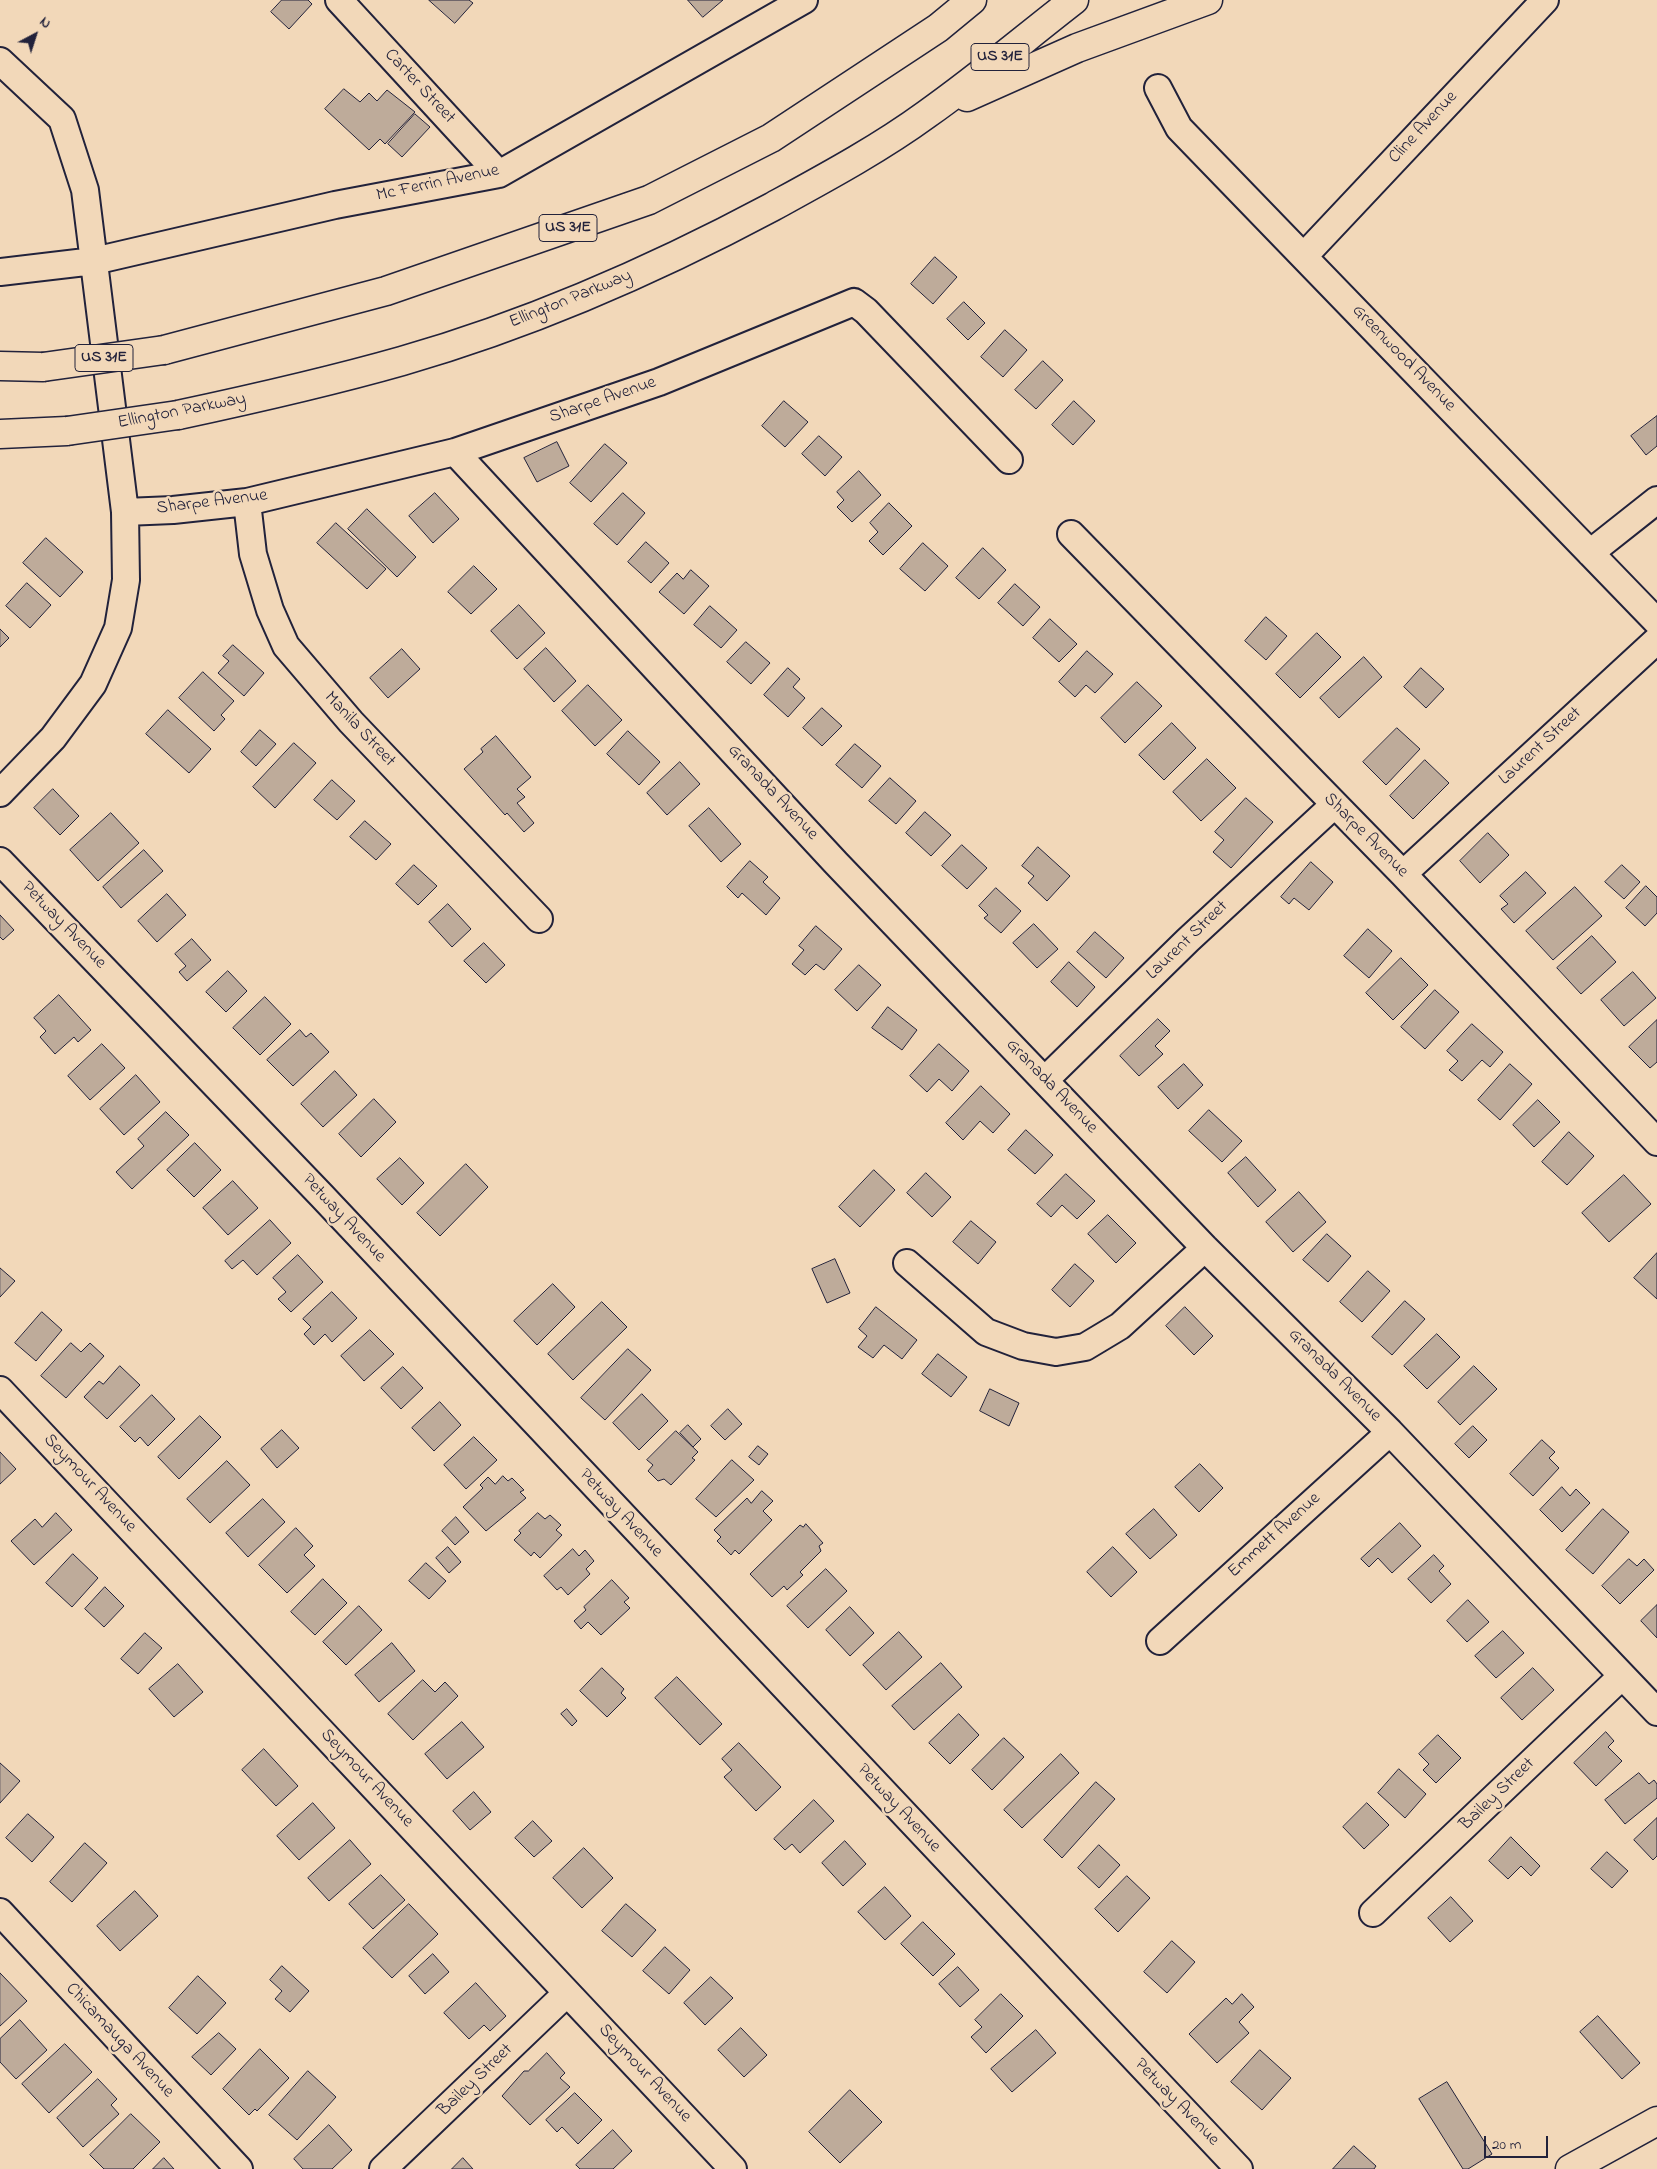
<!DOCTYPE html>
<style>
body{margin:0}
#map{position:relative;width:1657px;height:2169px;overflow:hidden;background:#f2d8b9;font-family:"Indie Flower",sans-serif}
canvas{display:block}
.north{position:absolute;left:10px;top:10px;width:50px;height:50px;-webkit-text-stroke:4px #f2d8b9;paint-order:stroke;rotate:40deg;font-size:14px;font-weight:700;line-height:20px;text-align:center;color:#22223b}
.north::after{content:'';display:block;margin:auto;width:18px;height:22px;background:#22223b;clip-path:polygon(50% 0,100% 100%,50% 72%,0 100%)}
.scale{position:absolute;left:1484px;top:2136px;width:64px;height:22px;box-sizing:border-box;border:2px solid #22223b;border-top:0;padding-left:6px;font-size:15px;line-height:18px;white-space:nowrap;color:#22223b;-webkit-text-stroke:4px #f2d8b9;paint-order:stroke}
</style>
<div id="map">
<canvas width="1657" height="2169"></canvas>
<div class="north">N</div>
<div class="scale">20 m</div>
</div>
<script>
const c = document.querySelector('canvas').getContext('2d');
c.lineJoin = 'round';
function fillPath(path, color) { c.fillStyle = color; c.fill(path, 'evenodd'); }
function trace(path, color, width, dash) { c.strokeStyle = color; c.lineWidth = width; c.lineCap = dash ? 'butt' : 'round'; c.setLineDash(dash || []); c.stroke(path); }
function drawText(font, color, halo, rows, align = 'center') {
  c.font = font + ' "Indie Flower",sans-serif'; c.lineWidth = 5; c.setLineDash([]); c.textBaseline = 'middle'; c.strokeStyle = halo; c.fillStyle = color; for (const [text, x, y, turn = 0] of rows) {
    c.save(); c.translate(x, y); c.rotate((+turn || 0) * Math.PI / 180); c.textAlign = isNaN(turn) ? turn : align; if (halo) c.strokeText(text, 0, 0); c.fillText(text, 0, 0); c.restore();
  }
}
const building = new Path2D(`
 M282 0H308L312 4 289 29 271 12Z
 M429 0H469L473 3 455 23Z
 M688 0H723L703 17Z
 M344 89 360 102 369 93 377 101 387 90 415 112 385 144 380 139 369 150 325 109Z
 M415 114 430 127 402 157 388 144Z
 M935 257 957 277 933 304 911 284Z
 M964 302 985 323 968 340 947 319Z
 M1005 330 1027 350 1003 377 981 357Z
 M1043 361 1063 380 1036 409 1015 390Z
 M784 401 808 422 785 447 762 426Z
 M1074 401 1095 421 1073 445 1052 425Z
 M1657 416V446L1646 455 1631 436Z
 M819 436 842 457 825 476 802 454Z
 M557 442 569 466 537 482 524 458Z
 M605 444 627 463 591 502 570 483Z
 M859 471 881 495 852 522 837 507 844 500 837 492Z
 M435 493 459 519 433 543 409 516Z
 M623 493 645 513 617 545 594 524Z
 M889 503 912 526 883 555 869 541 878 532 870 523Z
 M367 509 416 557 397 577 348 529Z
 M336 523 386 569 367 589 317 543Z
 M46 538 83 572 60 597 23 563Z
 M646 542 669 563 651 583 628 562Z
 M923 543 948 566 925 591 900 569Z
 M983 548 1006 570 979 599 956 578Z
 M474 566 497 589 471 614 448 592Z
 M691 570 709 586 684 614 659 592 677 573 683 579Z
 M27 583 51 605 30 628 6 606Z
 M1015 584 1040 607 1023 626 998 603Z
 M519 605 545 633 517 659 491 631Z
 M710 606 737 630 721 648 694 625Z
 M1266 617 1287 636 1266 660 1245 641Z
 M1050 619 1077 644 1059 662 1033 638Z
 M0 629 9 638 0 647Z
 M1317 633 1341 657 1300 698 1276 674Z
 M746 642 770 663 751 684 727 662Z
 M233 645 264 673 244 696 218 673 229 661 223 656Z
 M546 648 576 681 554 702 524 669Z
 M402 649 420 669 388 698 370 678Z
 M1087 651 1113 674 1095 693 1086 685 1075 697 1059 682Z
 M1364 657 1382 677 1339 718 1320 698Z
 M788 668 800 679 793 687 805 698 788 717 764 695Z
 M1421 668 1444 689 1426 708 1404 687Z
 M203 672 234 701 221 715 225 719 214 731 179 698Z
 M1137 682 1162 706 1125 743 1101 718Z
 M588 685 622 720 595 746 562 711Z
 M822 708 842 726 822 746 803 728Z
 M168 710 211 749 189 773 146 734Z
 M1172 723 1196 748 1164 780 1139 755Z
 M1397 728 1420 749 1386 785 1363 762Z
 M260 730 276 744 256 766 241 752Z
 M628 731 660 762 639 785 607 754Z
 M496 736 531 777 517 789 525 797 517 803 534 823 524 832 507 813 505 815 464 769 483 752 481 749Z
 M294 743 316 763 275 808 253 787Z
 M855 744 881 766 862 788 836 765Z
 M1207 759 1236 788 1201 821 1173 792Z
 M1425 760 1449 783 1413 819 1390 796Z
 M680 762 700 784 667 815 647 793Z
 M890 778 916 801 896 824 869 801Z
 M332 780 355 801 337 820 314 800Z
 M53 789 79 816 60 835 34 808Z
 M1246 798 1273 822 1231 868 1213 852 1224 840 1215 832Z
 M709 808 741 844 721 862 689 826Z
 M925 812 951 835 931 856 906 833Z
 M111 813 139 843 98 881 70 850Z
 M365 821 391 844 376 860 350 837Z
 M1488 833 1509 855 1480 883 1460 861Z
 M962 845 987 868 967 889 942 866Z
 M1038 847 1070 876 1047 901 1028 883 1034 876 1022 866Z
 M144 850 163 871 121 908 103 887Z
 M750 861 768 877 763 882 780 898 766 915 742 893 738 898 727 887Z
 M1311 862 1333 882 1309 910 1294 898 1289 904 1281 897Z
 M414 865 437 886 418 905 396 884Z
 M1622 865 1640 882 1624 899 1605 882Z
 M1526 872 1546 893 1514 923 1501 909 1508 904 1500 896Z
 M1646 886 1657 897V913L1645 926 1626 908Z
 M1575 887 1602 916 1553 960 1526 931Z
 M996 888 1021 911 1001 933 984 918 988 915 979 906Z
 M167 894 186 915 157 942 138 921Z
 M448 904 471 929 452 947 429 922Z
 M0 915 14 930 3 940 0 937Z
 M1034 924 1058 949 1037 968 1013 943Z
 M816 926 842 949 824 970 816 964 805 975 792 964 804 950 799 946Z
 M1368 929 1392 951 1369 978 1344 956Z
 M1095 932 1124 958 1106 978 1077 952Z
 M1592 936 1616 962 1581 994 1557 968Z
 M192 939 211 960 187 981 179 972 186 966 175 954Z
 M484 943 505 965 486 983 464 961Z
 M1401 958 1428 985 1393 1020 1366 993Z
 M1069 962 1095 987 1077 1007 1051 982Z
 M859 965 881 985 857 1011 835 990Z
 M228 971 247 991 226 1012 206 992Z
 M1633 972 1656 998 1624 1026 1601 1000Z
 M1435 990 1459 1012 1425 1049 1401 1027Z
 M59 995 91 1030 78 1042 74 1037 55 1054 40 1037 46 1031 34 1018Z
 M265 997 291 1024 260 1055 233 1028Z
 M888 1007 917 1030 902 1050 872 1028Z
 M1158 1019 1170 1031 1155 1046 1163 1054 1139 1076 1120 1056Z
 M1657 1020V1062L1650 1068 1629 1047Z
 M1472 1024 1503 1052 1490 1067 1482 1060 1462 1081 1449 1070 1458 1061 1447 1051Z
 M300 1030 306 1037 311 1033 329 1052 293 1086 267 1060Z
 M102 1044 125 1068 90 1100 68 1076Z
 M939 1044 969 1071 952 1091 939 1079 927 1092 910 1076Z
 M1184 1064 1203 1085 1178 1109 1158 1087Z
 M1510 1064 1532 1084 1500 1120 1478 1100Z
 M335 1071 357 1095 323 1127 301 1104Z
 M136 1075 160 1102 124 1135 100 1109Z
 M981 1086 1010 1114 993 1133 980 1121 963 1140 946 1123Z
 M374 1099 396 1122 361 1157 339 1134Z
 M1538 1100 1560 1122 1534 1147 1513 1125Z
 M1209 1110 1242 1141 1222 1162 1189 1131Z
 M166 1112 189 1135 132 1189 116 1172 144 1146 138 1139Z
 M1026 1130 1053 1155 1035 1174 1008 1150Z
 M1569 1132 1594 1156 1567 1185 1542 1162Z
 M195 1143 221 1170 194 1197 167 1170Z
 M1246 1157 1276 1190 1258 1207 1228 1173Z
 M400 1158 424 1183 402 1205 377 1179Z
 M466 1164 488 1187 440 1236 417 1213Z
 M874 1170 895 1190 860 1227 839 1207Z
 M926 1173 951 1197 932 1217 907 1193Z
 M1066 1174 1095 1201 1077 1219 1062 1205 1051 1217 1037 1204Z
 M1624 1175 1651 1204 1609 1242 1582 1213Z
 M233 1181 258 1208 228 1235 203 1208Z
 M1299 1192 1326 1222 1293 1252 1266 1222Z
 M1108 1215 1136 1243 1116 1263 1088 1234Z
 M270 1220 291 1243 257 1275 243 1260 232 1269 225 1261Z
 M971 1221 996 1242 978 1264 953 1242Z
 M1327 1234 1351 1256 1328 1282 1303 1260Z
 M1657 1253V1299L1634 1278Z
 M298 1255 323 1282 291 1312 278 1299 286 1292 273 1278Z
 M835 1259 850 1293 827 1303 812 1269Z
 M1075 1264 1094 1281 1070 1307 1052 1290Z
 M0 1268 15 1281 0 1297Z
 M1368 1271 1390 1291 1362 1322 1340 1302Z
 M553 1284 575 1307 537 1345 514 1321Z
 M332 1292 357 1318 332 1342 325 1334 314 1345 304 1334 311 1327 303 1319Z
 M1405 1301 1425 1319 1392 1355 1372 1337Z
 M602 1302 627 1327 573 1380 548 1354Z
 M876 1307 917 1340 902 1359 884 1345 873 1358 858 1347 867 1336 859 1329Z
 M1185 1307 1213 1336 1194 1355 1166 1326Z
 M42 1312 62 1330 36 1361 15 1343Z
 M370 1330 394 1354 364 1381 341 1356Z
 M1437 1334 1460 1357 1427 1389 1404 1366Z
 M71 1343 81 1352 90 1343 104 1356 66 1398 41 1376Z
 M628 1349 651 1370 605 1420 581 1398Z
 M938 1354 967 1377 951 1397 922 1374Z
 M120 1366 140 1385 107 1419 84 1397 99 1381 103 1384Z
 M1474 1366 1497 1389 1460 1425 1438 1402Z
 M403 1367 423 1388 401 1409 381 1388Z
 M990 1389 1019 1403 1009 1426 980 1411Z
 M642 1394 668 1421 639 1450 613 1423Z
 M152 1395 175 1419 148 1446 140 1437 135 1442 120 1427Z
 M440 1402 461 1425 434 1451 412 1428Z
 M728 1409 742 1424 725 1440 711 1426Z
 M200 1416 221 1437 179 1479 158 1457Z
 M688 1425 701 1439 693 1447 680 1433Z
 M1473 1426 1487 1440 1469 1458 1455 1444Z
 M282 1430 299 1448 277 1468 261 1449Z
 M676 1431 698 1452 692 1458 695 1460 671 1485 664 1479 658 1481 648 1471 653 1465 647 1460Z
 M474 1437 497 1460 466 1489 444 1465Z
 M1542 1440 1555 1452 1549 1458 1559 1468 1533 1496 1510 1474Z
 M758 1446 768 1454 759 1465 749 1457Z
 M0 1452 16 1469 0 1484Z
 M732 1460 754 1480 716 1517 696 1499Z
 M227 1461 250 1485 210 1523 187 1499Z
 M1200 1464 1223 1488 1199 1512 1175 1487Z
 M503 1476 508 1481 512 1478 524 1490 520 1492 526 1498 486 1531 463 1507 483 1488 480 1485 488 1477 495 1484Z
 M1562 1487 1570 1496 1576 1489 1590 1503 1562 1532 1540 1510Z
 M762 1491 773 1501 763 1511 772 1520 739 1554 735 1550 731 1555 717 1541 721 1537 714 1530 747 1498 751 1503Z
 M263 1499 285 1522 248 1557 226 1533Z
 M1154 1509 1177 1535 1150 1559 1126 1534Z
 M1603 1509 1629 1532 1593 1574 1566 1550Z
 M56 1513 72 1530 34 1565 11 1541 35 1519 42 1527Z
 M538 1513 545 1519 550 1515 561 1525 556 1530 562 1535 540 1558 534 1552 531 1556 514 1540 521 1533 519 1531Z
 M456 1517 469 1532 455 1545 442 1531Z
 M1400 1523 1421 1546 1392 1573 1378 1558 1369 1567 1361 1559Z
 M806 1524 823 1543 819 1546 821 1551 800 1572 803 1575 787 1590 784 1586 772 1597 750 1574 800 1525 803 1527Z
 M296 1528 313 1546 304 1555 315 1566 287 1593 259 1565Z
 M448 1547 461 1562 449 1573 436 1558Z
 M1113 1547 1137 1572 1111 1597 1087 1572Z
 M573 1549 579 1556 585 1550 594 1561 586 1569 590 1574 568 1595 561 1587 557 1590 544 1576Z
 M73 1554 98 1578 72 1607 46 1583Z
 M1434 1555 1444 1566 1439 1571 1451 1584 1431 1603 1408 1579Z
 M1629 1559 1637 1566 1644 1559 1654 1570 1620 1604 1602 1586Z
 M426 1563 446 1581 429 1599 409 1581Z
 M826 1569 847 1591 808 1628 787 1606Z
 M323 1579 347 1603 315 1635 291 1612Z
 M612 1580 629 1598 624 1602 630 1608 601 1635 588 1622 581 1629 574 1621 586 1610 584 1607Z
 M105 1587 124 1606 104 1627 85 1609Z
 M1468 1600 1489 1622 1467 1642 1447 1621Z
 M1657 1605V1638L1641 1621Z
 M359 1606 382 1630 346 1665 323 1642Z
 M850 1607 874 1633 850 1656 826 1630Z
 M1503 1631 1524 1653 1496 1678 1475 1656Z
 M899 1632 922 1657 886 1690 863 1665Z
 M145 1633 162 1648 138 1674 121 1659Z
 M392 1643 415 1671 379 1702 355 1675Z
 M941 1663 962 1687 914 1730 892 1706Z
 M178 1664 203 1692 174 1717 149 1689Z
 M602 1668 624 1689 621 1693 626 1698 607 1717 580 1691Z
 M1533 1668 1554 1690 1522 1720 1501 1698Z
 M677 1677 722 1724 700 1745 655 1698Z
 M423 1680 435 1692 445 1682 458 1696 413 1740 388 1714Z
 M567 1709 577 1721 572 1726 561 1714Z
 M959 1714 979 1735 950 1764 929 1743Z
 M462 1722 484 1747 447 1779 425 1754Z
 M1606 1732 1614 1741 1608 1747 1622 1761 1596 1786 1574 1763Z
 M1438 1735 1461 1758 1436 1783 1423 1770 1429 1764 1419 1754Z
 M1004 1738 1024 1757 992 1790 972 1770Z
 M739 1743 781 1787 756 1811 724 1777 732 1770 722 1759Z
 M264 1749 298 1786 276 1806 242 1770Z
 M1061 1754 1079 1773 1022 1828 1004 1810Z
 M0 1763 20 1781 0 1803Z
 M1399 1769 1426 1794 1405 1818 1378 1793Z
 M1639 1773 1649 1784 1654 1780 1657 1784V1798L1625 1824 1605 1800Z
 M1096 1782 1115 1799 1062 1858 1044 1840Z
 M474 1792 491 1812 470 1830 453 1811Z
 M814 1800 834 1821 800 1853 792 1844 785 1850 774 1839Z
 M313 1803 335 1828 299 1860 277 1836Z
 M1367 1803 1389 1825 1364 1849 1343 1827Z
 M28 1814 54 1837 32 1862 6 1838Z
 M1657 1818V1856L1653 1860 1634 1840Z
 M533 1821 552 1841 534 1857 515 1838Z
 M1511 1837 1540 1866 1531 1876 1521 1866 1508 1879 1489 1861Z
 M350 1840 371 1864 329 1901 308 1878Z
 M845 1841 866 1864 843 1886 822 1863Z
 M85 1843 107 1863 72 1902 50 1882Z
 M1099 1845 1120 1865 1099 1888 1078 1868Z
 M584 1848 613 1878 582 1908 553 1878Z
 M1607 1852 1628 1871 1612 1888 1591 1869Z
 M381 1875 405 1900 373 1929 349 1904Z
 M1127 1876 1150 1898 1118 1932 1095 1909Z
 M885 1887 911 1916 885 1940 858 1912Z
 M135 1891 158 1916 120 1951 97 1926Z
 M1451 1897 1473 1921 1450 1942 1428 1918Z
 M409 1904 438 1934 392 1978 363 1948Z
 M626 1904 656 1930 632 1957 602 1931Z
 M923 1922 955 1954 933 1976 901 1944Z
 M1172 1941 1195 1962 1167 1993 1144 1972Z
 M665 1947 690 1970 669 1994 643 1971Z
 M433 1954 449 1972 425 1994 409 1976Z
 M282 1966 309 1991 290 2012 275 1999 282 1991 270 1980Z
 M958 1967 979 1990 960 2007 939 1984Z
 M0 1973 27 2001 0 2026Z
 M198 1976 226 2003 197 2034 169 2008Z
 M711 1977 733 1998 705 2025 684 2003Z
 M476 1983 506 2016 490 2031 484 2025 469 2039 444 2013Z
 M1001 1994 1023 2016 986 2053 971 2037 982 2027 975 2020Z
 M1242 1994 1254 2007 1239 2022 1249 2033 1217 2063 1189 2034 1226 1998 1232 2004Z
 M1598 2016 1640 2063 1622 2079 1580 2032Z
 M20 2020 47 2050 16 2079 0 2062V2039Z
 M741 2028 767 2055 744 2077 718 2050Z
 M1036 2030 1056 2053 1012 2092 991 2069Z
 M219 2033 236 2049 211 2075 192 2057Z
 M65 2044 92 2072 49 2113 22 2084Z
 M260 2049 289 2078 257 2111 255 2109 249 2115 223 2089Z
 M1260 2050 1291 2078 1262 2110 1231 2082Z
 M547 2053 565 2073 560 2078 570 2087 530 2125 502 2096 524 2071H528Z
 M308 2071 336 2097 297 2140 269 2115Z
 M98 2079 117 2099 111 2105 119 2114 83 2147 57 2118Z
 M1447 2082 1492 2154 1468 2169H1463L1419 2099Z
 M850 2090 882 2122 840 2163 809 2132Z
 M575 2093 602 2120 578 2144 562 2127 557 2132 546 2120Z
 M131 2114 160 2142 133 2169H104L90 2155Z
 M329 2125 352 2150 332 2169H303L294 2159Z
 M613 2130 632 2151 613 2169H580L576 2165Z
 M1354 2146 1376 2166 1374 2169H1333Z
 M164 2158 174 2169H153Z
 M463 2158 473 2169H452Z`);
fillPath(building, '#beab9a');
trace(building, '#22223b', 1);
const minor = new Path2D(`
 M339 0 499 174
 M0 61 62 119 85 190 125 512 126 580 118 628 93 684 53 738 0 793
 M1158 88 1179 128 1657 622
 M1304 256 1545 0
 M0 272 94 261 335 205 499 174 804 0
 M455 452 836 863 1205 1248 1390 1432 1657 1712
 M247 502 253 554 270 610 286 646 351 722 539 919
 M125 512 173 510 247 502 455 452 659 382 854 302 866 311 1009 460
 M1071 534 1403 874 1657 1142
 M1590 553 1657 500
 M0 861 321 1195 1239 2169
 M1403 874 1657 640
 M1045 1080 1188 940 1334 805
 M907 1263 986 1332 1023 1346 1056 1352 1085 1347 1120 1326 1205 1248
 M0 1390 733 2169
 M1160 1641 1390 1432
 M0 1912 239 2169
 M1373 1913 1622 1676
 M383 2169 567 1993`);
const major = new Path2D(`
 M1570 2169 1657 2121`);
const highway = new Path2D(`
 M967 97 1077 48 1208 0
 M164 350 386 291 649 200 771 138 938 28 972 0
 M0 366 43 367
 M178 415C253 399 328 382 402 361 531 324 654 270 772 207 825 178 879 149 927 114 978 78 1025 38 1074 0
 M0 434 67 431`);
trace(minor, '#22223b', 30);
trace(major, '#22223b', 31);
trace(highway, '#22223b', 31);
trace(minor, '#f2d8b9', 26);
trace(major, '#f2d8b9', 28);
trace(highway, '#f2d8b9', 28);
const highwayBridge = new Path2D(`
 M43 367 164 350
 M67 431 178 415`);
trace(highwayBridge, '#22223b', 31, []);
trace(highwayBridge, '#f2d8b9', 28);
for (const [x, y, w] of [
 [1000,57,58],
 [568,228,58],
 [104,358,58]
]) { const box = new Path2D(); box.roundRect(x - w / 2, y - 13.5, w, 27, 4); c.fillStyle = '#f2d8b9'; c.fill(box); trace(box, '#22223b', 1); }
drawText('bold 16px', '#22223b', null, [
 ["US 31E",1000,57],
 ["US 31E",568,228],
 ["US 31E",104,358]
]);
drawText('18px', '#22223b', '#f2d8b9', [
 ["Carter Street",419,87,47],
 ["Cline Avenue",1424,128,-47],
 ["Mc Ferrin Avenue",438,184,-12],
 ["Ellington Parkway",571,300,-22],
 ["Greenwood Avenue",1403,359,46],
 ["Sharpe Avenue",603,401,-19],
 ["Ellington Parkway",182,412,-11],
 ["Sharpe Avenue",212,503,-7],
 ["Manila Street",359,730,47],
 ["Laurent Street",1541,747,-43],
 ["Granada Avenue",772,793,47],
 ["Sharpe Avenue",1365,836,45],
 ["Petway Avenue",63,926,46],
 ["Laurent Street",1188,941,-44],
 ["Granada Avenue",1051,1087,46],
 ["Petway Avenue",343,1219,47],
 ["Granada Avenue",1334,1376,45],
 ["Seymour Avenue",89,1484,47],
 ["Petway Avenue",620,1514,47],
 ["Emmett Avenue",1275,1536,-42],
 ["Seymour Avenue",366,1779,47],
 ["Bailey Street",1498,1795,-44],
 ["Petway Avenue",898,1809,47],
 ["Chicamauga Avenue",119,2041,47],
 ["Seymour Avenue",644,2074,47],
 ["Bailey Street",476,2081,-44],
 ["Petway Avenue",1176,2103,46]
]);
</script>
